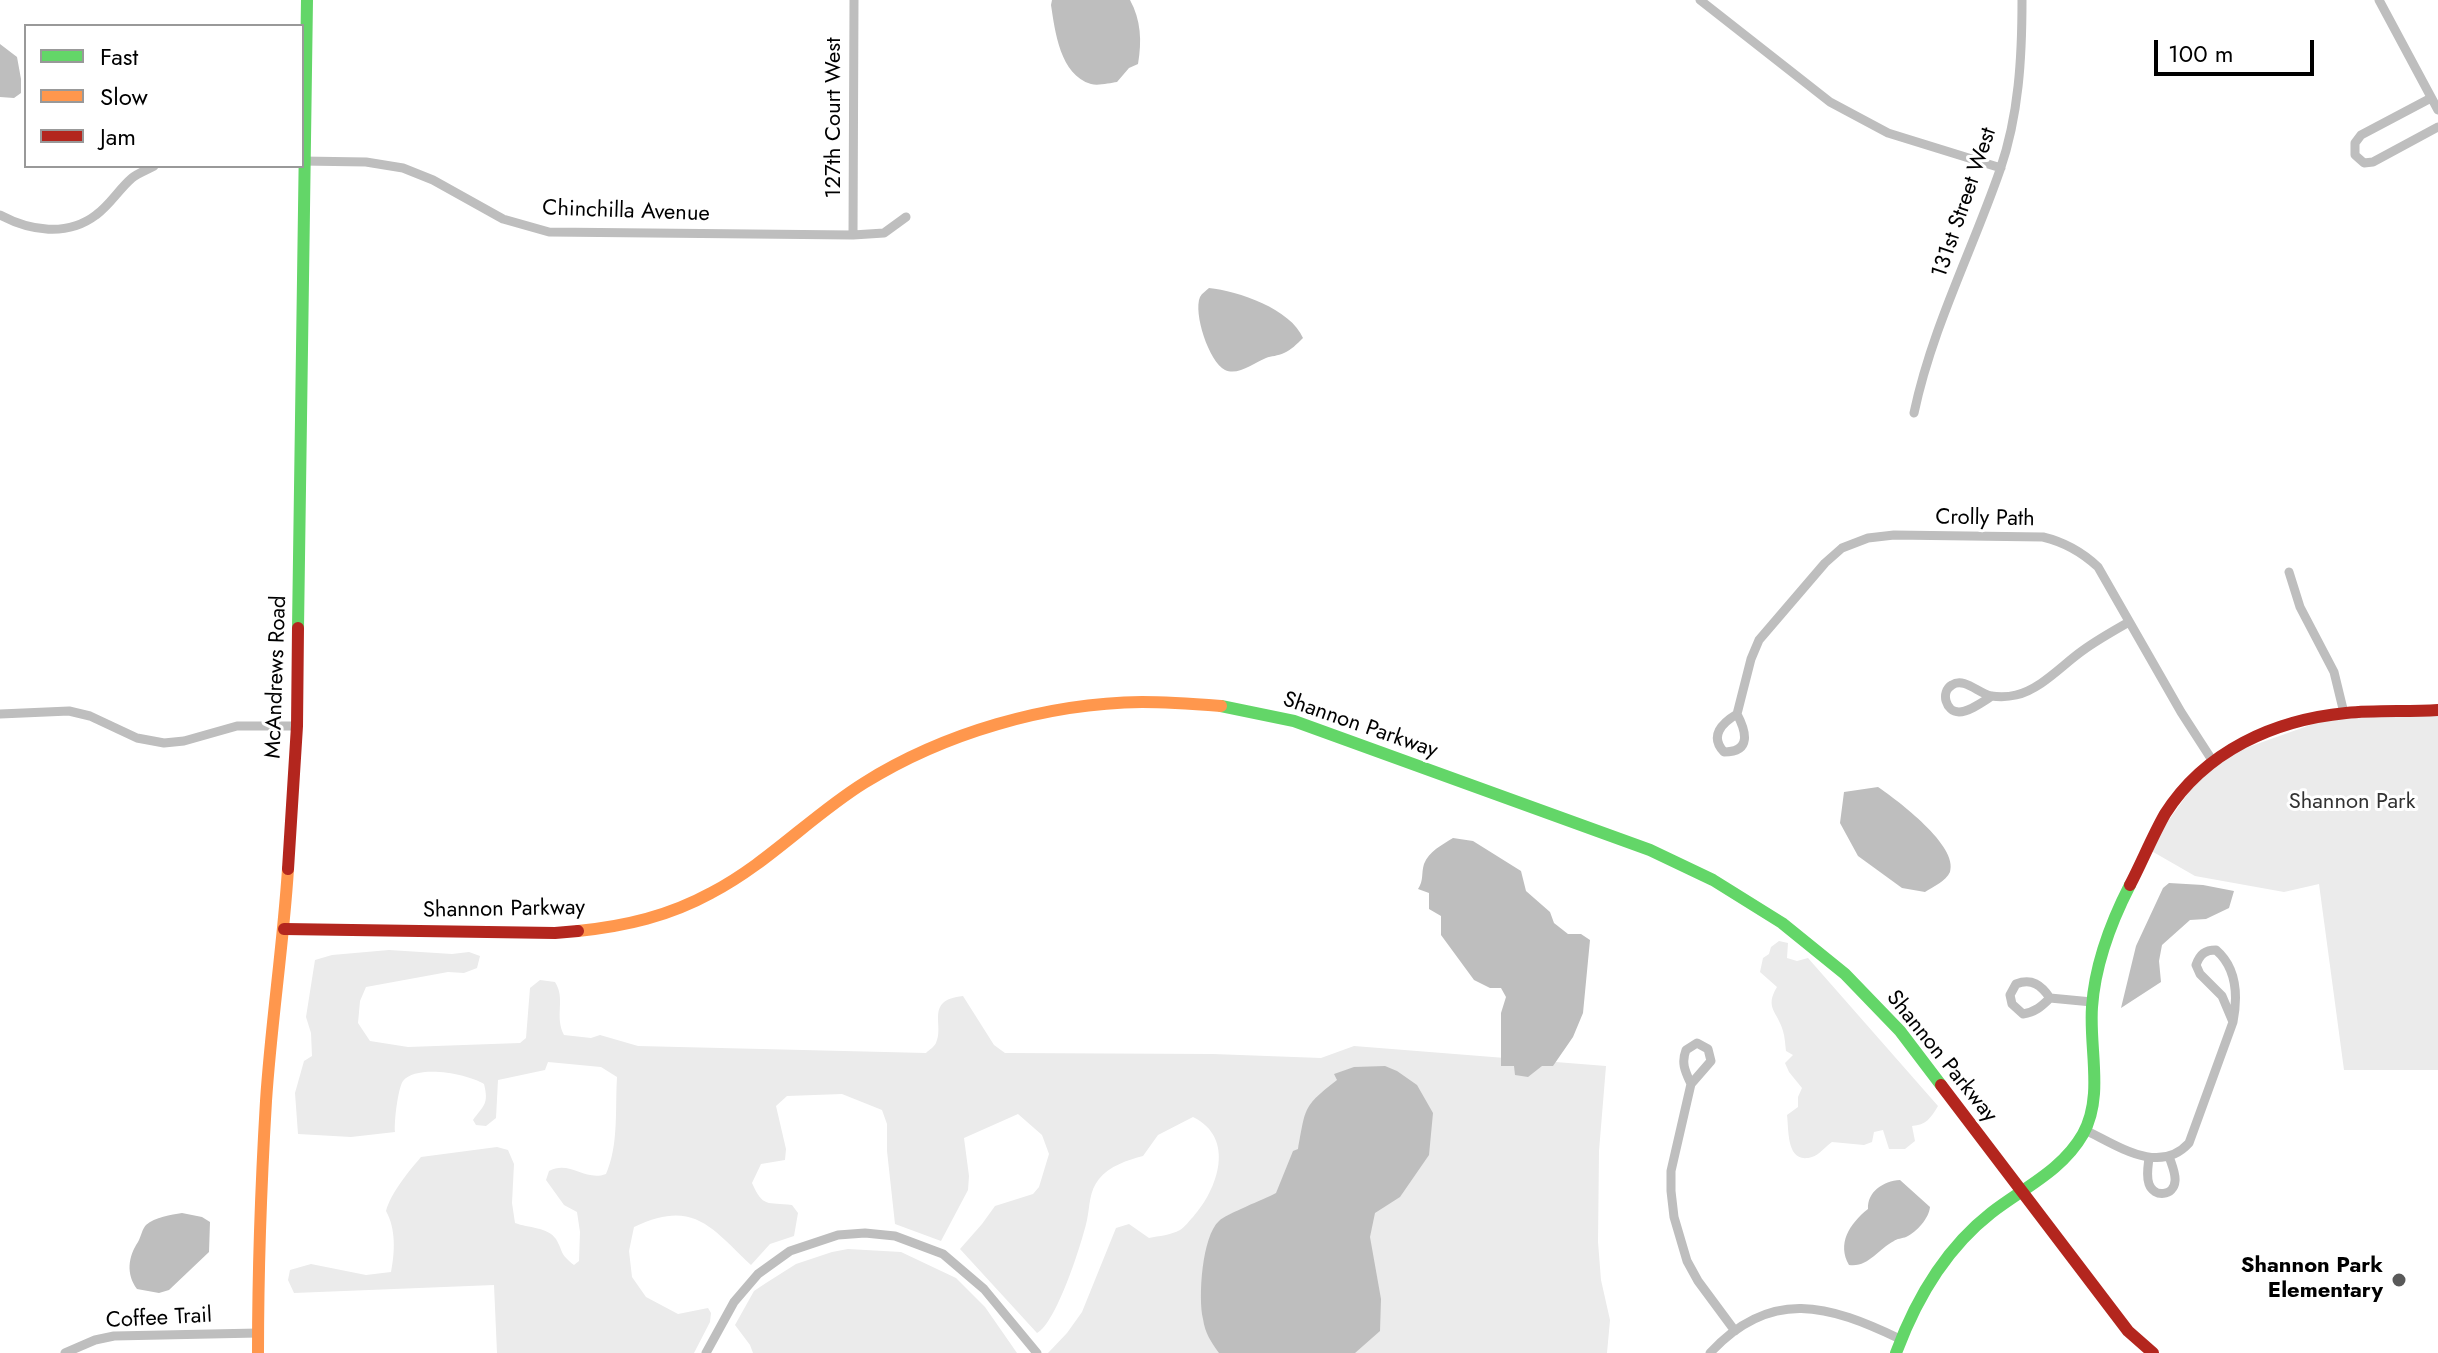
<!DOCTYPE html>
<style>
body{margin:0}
#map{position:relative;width:2438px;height:1353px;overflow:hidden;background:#fff;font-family:Jost,sans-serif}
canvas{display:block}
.legend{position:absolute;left:24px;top:24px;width:280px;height:144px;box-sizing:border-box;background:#fff;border:2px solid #999;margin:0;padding:10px 14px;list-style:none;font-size:24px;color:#000}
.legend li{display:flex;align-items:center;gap:16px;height:40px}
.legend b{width:40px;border:2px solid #999}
.scale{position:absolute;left:2154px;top:40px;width:160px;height:36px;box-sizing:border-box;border:4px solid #000;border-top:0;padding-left:10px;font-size:24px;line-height:28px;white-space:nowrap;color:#000;-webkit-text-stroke:6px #fff;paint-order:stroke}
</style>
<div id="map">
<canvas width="2438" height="1353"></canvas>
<ul class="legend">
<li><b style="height:10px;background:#63d668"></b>Fast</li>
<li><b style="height:10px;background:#ff974d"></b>Slow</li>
<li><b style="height:10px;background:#b3261e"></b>Jam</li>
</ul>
<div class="scale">100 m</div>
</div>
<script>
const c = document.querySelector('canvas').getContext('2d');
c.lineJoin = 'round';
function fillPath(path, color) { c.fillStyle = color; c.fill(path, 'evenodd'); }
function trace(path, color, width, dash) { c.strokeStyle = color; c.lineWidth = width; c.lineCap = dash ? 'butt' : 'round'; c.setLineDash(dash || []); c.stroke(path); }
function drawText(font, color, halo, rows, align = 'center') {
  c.font = font + ' Jost,sans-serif'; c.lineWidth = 6; c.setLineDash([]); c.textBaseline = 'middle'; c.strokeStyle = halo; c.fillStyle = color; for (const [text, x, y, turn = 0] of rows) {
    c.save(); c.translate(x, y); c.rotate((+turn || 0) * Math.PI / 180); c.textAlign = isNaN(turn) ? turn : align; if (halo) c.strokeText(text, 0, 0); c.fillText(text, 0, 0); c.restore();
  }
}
fillPath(new Path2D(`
 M2438 710V1070H2344L2319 884 2284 892 2195 876 2148 849 2212 760 2344 713Z
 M1779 941 1788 943 1787 958 1797 961 1808 958 1938 1106C1931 1118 1926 1125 1912 1126L1915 1141 1905 1149H1889L1883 1130 1874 1132 1872 1142 1864 1145 1832 1142C1826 1146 1819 1155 1812 1157 1786 1165 1789 1130 1787 1115L1798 1107V1097L1802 1088 1789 1072 1785 1063 1793 1055 1786 1051C1785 1044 1785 1037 1783 1031 1778 1012 1764 1008 1777 987L1760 972 1763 958 1769 954 1771 947Z
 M389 950 452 954 469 952 480 956 477 968 464 973 448 972 366 987 360 1001 358 1023 370 1041 408 1047 520 1043 526 1038 530 988 540 980 555 982C566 999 554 1016 564 1035L591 1038 600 1035 638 1046 926 1053C929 1050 934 1047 936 1043 945 1025 924 1000 963 996L994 1045 1005 1053 1213 1054 1321 1058 1354 1046 1606 1066 1599 1151 1598 1242 1601 1280 1610 1320 1607 1353H1048L1067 1333 1082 1312 1116 1228 1129 1224 1149 1238C1159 1236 1171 1235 1180 1230 1185 1227 1189 1221 1193 1217 1218 1189 1236 1138 1193 1117L1158 1135 1143 1156C1128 1160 1109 1166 1099 1179 1089 1191 1090 1206 1087 1220 1082 1243 1056 1324 1037 1333L960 1249 982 1224 995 1206 1033 1194 1039 1187 1049 1154 1042 1135 1018 1114 964 1138 969 1176 968 1190 941 1241 895 1224 887 1151V1124L882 1110 842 1094 787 1096 776 1106 786 1149 785 1160 761 1164 752 1183C763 1208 767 1202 792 1205L798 1213 794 1236 770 1244 751 1265C710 1226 693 1199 634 1227L629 1251 632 1277 646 1297 678 1314 708 1308 711 1313 710 1322 694 1353H497L494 1285 294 1293 288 1280 290 1270 311 1264 366 1275 391 1272C395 1252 396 1229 386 1211 391 1193 408 1172 421 1157L497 1147 508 1150 514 1164 512 1203 515 1223C528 1228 548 1227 556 1239 564 1253 559 1253 574 1265L579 1261 580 1232 577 1212 564 1205 546 1180 549 1171C570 1160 585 1182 606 1174 619 1145 615 1108 617 1077L601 1067 548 1062 545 1070 498 1080 496 1118 486 1126 476 1125 473 1120C484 1105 489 1104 484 1084 468 1074 417 1064 403 1081 398 1088 394 1122 395 1132L351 1137 298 1134 295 1093 304 1061 312 1056 311 1033 306 1017 315 960 332 955Z
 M848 1249 901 1252 956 1278 985 1307 1017 1353H753L750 1345 735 1325 754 1291 766 1283 796 1264 832 1252Z`), '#ebebeb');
fillPath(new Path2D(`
 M1052 0H1130C1141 20 1142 41 1138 64L1129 68 1117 82C1110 83 1098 86 1091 84 1060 75 1055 31 1051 5Z
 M0 44 17 57 21 79V93L14 98 0 97Z
 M1209 288C1238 291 1291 309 1303 338 1297 344 1291 350 1284 353 1278 356 1271 356 1266 358 1254 363 1238 376 1225 370 1209 362 1193 313 1200 297 1202 293 1206 291 1209 288Z
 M1878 787C1897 800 1959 846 1950 872 1946 881 1933 887 1925 892L1902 888 1858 856 1840 823 1844 792Z
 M1453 838 1473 841 1521 871 1526 891 1550 912 1554 923 1568 934H1581L1590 940 1583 1013 1573 1037 1553 1066H1542L1528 1077 1515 1075 1514 1066H1501V1013L1506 997 1501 988H1490L1474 980 1441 935V916L1429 909V893L1418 889C1424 880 1421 874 1424 864 1429 851 1442 845 1453 838Z
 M2169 883 2203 885 2234 891 2229 908 2206 919 2190 920 2162 945 2159 961 2161 982 2121 1008 2136 946 2163 888Z
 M1385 1066 1397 1071 1417 1085 1433 1113 1429 1155 1400 1197 1375 1213 1370 1237 1381 1299 1380 1331 1355 1353H1219C1211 1342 1205 1333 1203 1319 1198 1298 1202 1236 1219 1221 1226 1214 1265 1199 1276 1193L1293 1151 1298 1149C1306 1108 1302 1107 1337 1080L1334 1074 1354 1067Z
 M1900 1180 1930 1207C1929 1218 1917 1232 1906 1237 1903 1238 1896 1239 1894 1241 1878 1249 1868 1268 1849 1265 1837 1244 1849 1224 1868 1209 1867 1192 1883 1181 1900 1180Z
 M182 1213 202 1217 210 1222 209 1252 169 1290 159 1293 137 1289C126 1274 128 1257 138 1242 141 1237 142 1229 146 1225 155 1217 171 1215 182 1213Z`), '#bebebe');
trace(new Path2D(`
 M1700 0 1830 102 1888 133 2001 168
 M2379 0 2438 110
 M2431 98 2361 135 2355 143V155L2364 163 2373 162 2438 127
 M302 161 366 162 403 168 433 180 503 219 549 232 853 235 884 233 906 217
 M0 215C30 231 67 237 96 215 110 205 119 189 132 178 138 173 147 170 154 166
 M853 235 854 0
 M1914 413C1932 328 1972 251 2000 170 2019 115 2022 57 2022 0
 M2289 572 2300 607 2334 672 2344 713
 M1992 696C1984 701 1969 712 1959 712 1946 712 1940 692 1952 685 1964 677 1978 693 1991 696 1999 697 2008 697 2016 695 2041 689 2061 666 2082 651 2097 640 2113 631 2129 622
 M0 714 69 711 90 716 137 738 164 743 184 741 237 726H297
 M1737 714C1746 731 1752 752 1724 752 1709 736 1722 723 1737 714L1751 659 1759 640 1825 563 1842 548 1868 538 1894 535 2043 537C2064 542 2082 552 2098 567L2181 712 2212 760
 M2050 998C2041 1007 2035 1012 2023 1014L2012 1004 2010 995 2016 984C2032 978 2041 985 2050 998L2092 1002
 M1691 1084C1685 1071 1681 1063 1686 1050L1697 1043 1708 1049 1711 1061 1691 1084 1671 1171V1191L1674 1217 1687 1261 1698 1281 1735 1331
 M2085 1130C2117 1145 2159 1176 2189 1143L2233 1022C2238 996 2237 968 2216 950 2205 950 2200 954 2196 965L2200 974 2222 996 2233 1022
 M2149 1158C2148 1167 2146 1176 2149 1184 2154 1198 2174 1196 2175 1181 2176 1173 2171 1163 2169 1156
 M65 1353 95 1340 114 1336 258 1333
 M706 1353 734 1302 758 1274 790 1251 838 1235 865 1233 895 1236 943 1254 984 1289 1037 1353
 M1710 1353C1771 1287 1829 1305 1900 1339`), '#bebebe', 9);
trace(new Path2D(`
 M298 628 307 0
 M1221 706 1294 721 1650 850 1713 880 1782 923 1845 974 1900 1031 1941 1085
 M1896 1353C1916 1299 1945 1249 1991 1213 2023 1188 2062 1171 2083 1134 2104 1096 2089 1049 2092 1007 2095 964 2110 924 2130 885`), '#63d668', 12);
trace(new Path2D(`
 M578 931C626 926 669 916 711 893 767 864 811 816 864 783 944 733 1047 703 1142 702 1168 702 1195 704 1221 706
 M258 1353C258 1269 261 1185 266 1101 271 1024 283 947 288 869`), '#ff974d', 12);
trace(new Path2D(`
 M288 869 297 726 298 628
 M2130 885C2142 862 2152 837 2165 814 2205 751 2274 720 2346 713 2377 710 2407 712 2438 710
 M284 929 555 933 578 931
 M1941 1085 2128 1331 2153 1353`), '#b3261e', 12);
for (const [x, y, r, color] of [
 [2399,1280,8,"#595959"]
]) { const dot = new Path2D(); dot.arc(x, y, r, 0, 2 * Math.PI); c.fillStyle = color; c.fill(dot); trace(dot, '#fff', 3); }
drawText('22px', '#000', '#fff', [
 ["127th Court West",835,118,-90],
 ["131st Street West",1965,203,-71],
 ["Chinchilla Avenue",626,212,2],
 ["Crolly Path",1985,519,1],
 ["McAndrews Road",277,677,-88],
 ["Shannon Parkway",1360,726,19],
 ["Shannon Parkway",504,910,-1],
 ["Shannon Parkway",1941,1057,51],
 ["Coffee Trail",159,1319,-3]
]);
drawText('22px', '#323232', '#fff', [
 ["Shannon Park",2352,803]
]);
drawText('bold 22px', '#000', '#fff', [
 ["Shannon Park",2383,1267],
 ["Elementary",2383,1292]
], 'right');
</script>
